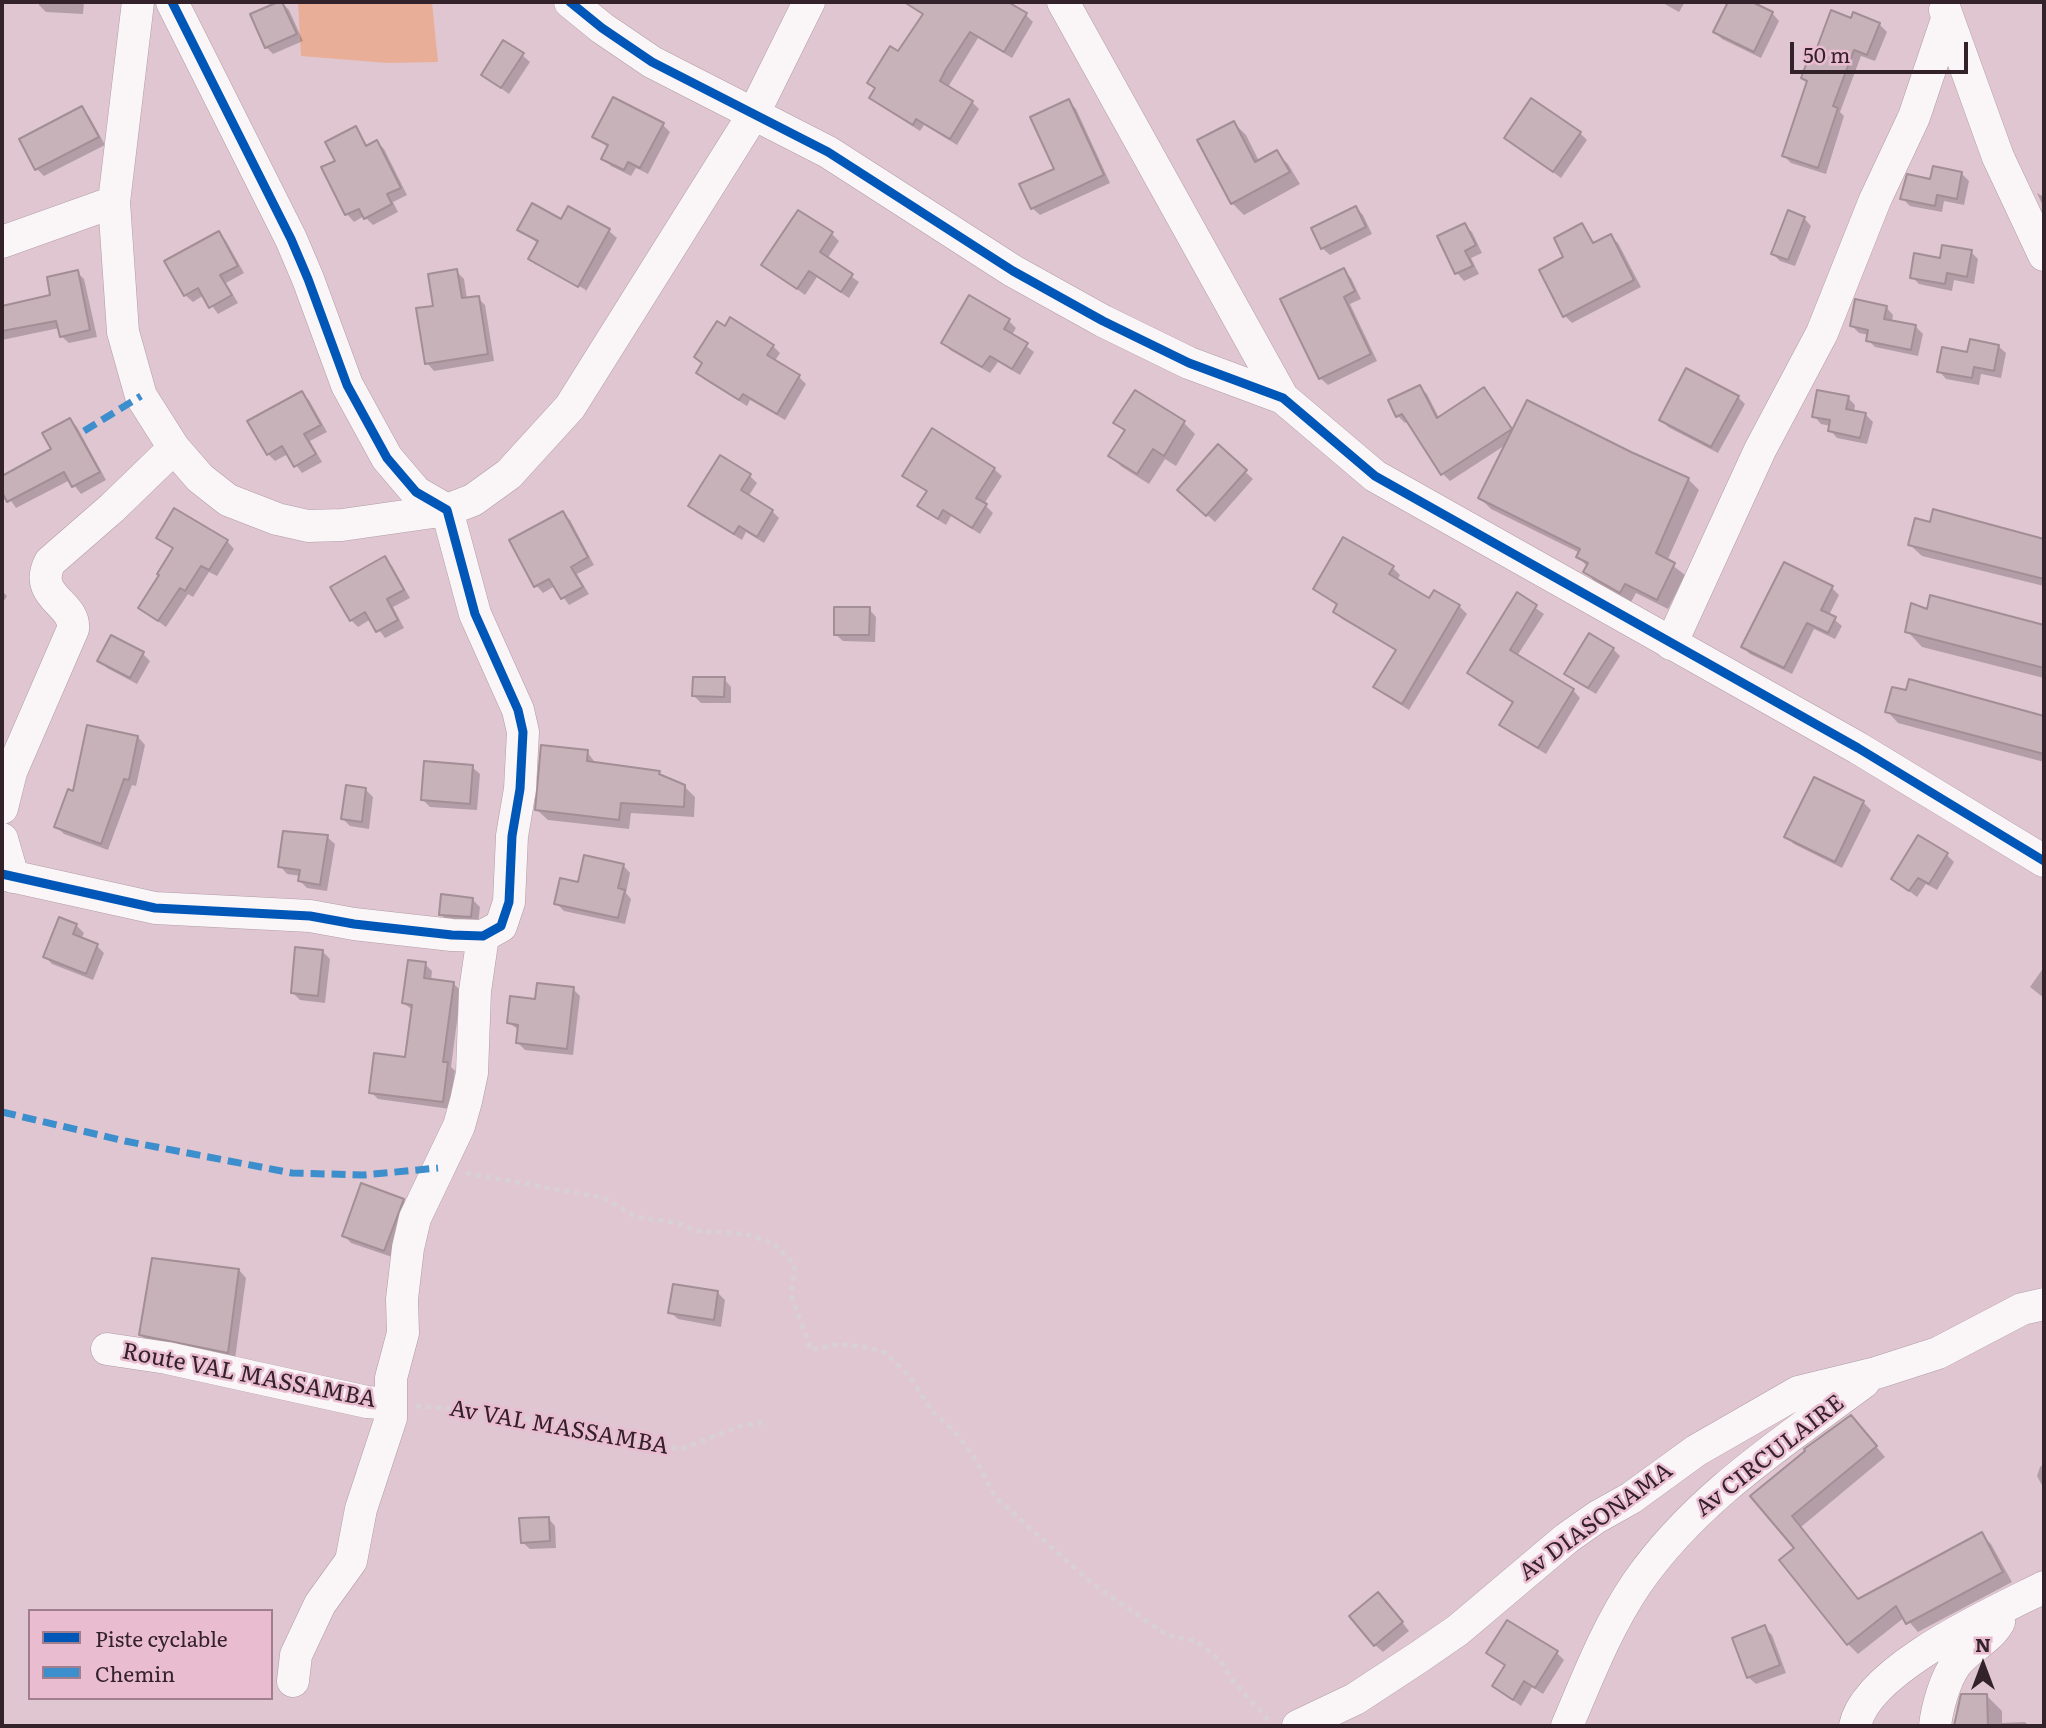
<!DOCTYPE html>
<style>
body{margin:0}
#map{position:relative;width:2046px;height:1728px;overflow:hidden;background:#e0c6d1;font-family:Literata,serif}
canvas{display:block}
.frame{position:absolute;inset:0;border:4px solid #33222a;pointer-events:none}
.legend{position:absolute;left:28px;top:1609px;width:245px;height:91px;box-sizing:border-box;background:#eabcd0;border:2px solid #a17e8e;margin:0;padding:9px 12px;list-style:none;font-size:21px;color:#33222a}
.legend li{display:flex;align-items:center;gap:14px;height:35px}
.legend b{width:35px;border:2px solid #a17e8e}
.north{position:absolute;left:1948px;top:1630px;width:70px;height:70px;-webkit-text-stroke:5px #eabcd0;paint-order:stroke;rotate:0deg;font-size:19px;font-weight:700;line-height:28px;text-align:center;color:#33222a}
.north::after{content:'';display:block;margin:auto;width:24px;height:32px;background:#33222a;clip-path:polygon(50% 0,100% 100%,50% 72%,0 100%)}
.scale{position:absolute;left:1790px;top:42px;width:178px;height:32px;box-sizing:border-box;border:4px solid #33222a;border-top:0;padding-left:9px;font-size:21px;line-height:24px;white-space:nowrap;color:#33222a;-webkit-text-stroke:5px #eabcd0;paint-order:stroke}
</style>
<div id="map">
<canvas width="2046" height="1728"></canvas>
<div class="frame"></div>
<ul class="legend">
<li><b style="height:9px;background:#0057b8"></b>Piste cyclable</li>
<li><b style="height:9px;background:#3d8ecc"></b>Chemin</li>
</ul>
<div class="north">N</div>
<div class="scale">50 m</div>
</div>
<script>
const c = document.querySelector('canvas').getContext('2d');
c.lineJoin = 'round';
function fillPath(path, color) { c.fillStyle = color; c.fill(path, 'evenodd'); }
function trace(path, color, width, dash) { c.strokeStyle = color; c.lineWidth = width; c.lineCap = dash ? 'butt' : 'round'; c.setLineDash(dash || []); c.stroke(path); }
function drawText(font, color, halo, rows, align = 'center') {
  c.font = font + ' Literata,serif'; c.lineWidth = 5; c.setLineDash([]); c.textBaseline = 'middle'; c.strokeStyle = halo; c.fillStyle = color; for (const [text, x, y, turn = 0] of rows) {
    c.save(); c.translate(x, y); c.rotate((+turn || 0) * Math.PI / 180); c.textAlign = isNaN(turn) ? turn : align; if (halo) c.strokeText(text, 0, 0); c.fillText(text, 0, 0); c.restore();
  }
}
fillPath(new Path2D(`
 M298 2H432L438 62 387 63 301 56Z`), '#e9ae97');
fillPath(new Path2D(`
 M39 2H84L83 14 46 12 39 5Z
 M281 2 289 10 303 41 273 54 266 47Z
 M927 2H1004L1026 15 1033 22 1012 58 978 38 948 87 972 102 979 109 957 145 924 125 920 131 879 105 871 98 876 90 869 83 899 54 930 4Z
 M1661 2H1685L1679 12Z
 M1730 2H1748L1772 13 1779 21 1761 58 1722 39 1715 32Z
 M1853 20 1879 24 1887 32 1875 61 1861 56 1840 112 1844 116 1826 174 1791 163 1784 156 1808 83 1803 78 1816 55Z
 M522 55 530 62 509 94 483 75Z
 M1069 101 1076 109 1110 183 1040 215 1032 208 1056 169Z
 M82 109 89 116 105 145 44 176 37 169Z
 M1234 123 1246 135 1259 161 1276 152 1288 164 1300 184 1244 215 1232 203 1199 141Z
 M663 125 670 132 648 174 636 168 631 176 611 166 603 158 609 148 594 137Z
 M355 129 368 146 377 142 384 149 407 195 393 202 398 212 373 225 364 216 354 222 347 214 324 168 337 162Z
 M1580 133 1587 140 1561 178 1506 138Z
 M1961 173 1969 181 1964 205 1944 201 1942 212 1910 206 1902 198 1932 181Z
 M2037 193 2044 197V208Z
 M569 208 609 231 617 238 585 293 586 290 536 262V265L530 259 539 244 519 229 561 221Z
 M1356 208 1363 215 1372 234 1330 255 1322 248Z
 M1804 218 1811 226 1795 266 1780 261 1773 254Z
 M1464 225 1472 232 1482 253 1471 258 1479 274 1464 281 1457 273 1439 237Z
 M1582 225 1595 244 1610 236 1618 243 1641 287 1572 323 1565 316 1566 257Z
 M219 233 226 241 244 273 226 283 238 303 218 314 204 295 193 302 185 295Z
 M832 234 839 241 827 259 859 282 849 298 817 277 805 295 763 264Z
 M1971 252 1978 259 1974 284 1954 280 1952 291 1919 284 1912 277Z
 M1343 270 1351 278 1361 299 1350 304 1377 361 1328 385 1320 378Z
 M456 271 464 279 467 299 478 298 485 305 494 361 434 371 427 363 435 307Z
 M77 272 84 279 97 337 69 343 61 336 59 328 2 340V307L52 297Z
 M1886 307 1893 315 1892 322 1915 326 1923 334 1918 356 1875 347 1868 340 1869 335 1859 333 1852 326Z
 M1009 321 1016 328 1012 335 1034 352 1020 375 998 362 990 373 950 350 943 342Z
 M773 346 780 353 774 362 799 377 806 384 785 420 750 400 747 406 705 380 698 373 703 364 696 357Z
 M1998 346 2006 353 2001 378 1981 374 1979 385 1946 379 1939 371 1968 354Z
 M1420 387 1427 394 1439 418 1484 389 1514 431 1630 454 1688 479 1699 490 1667 561 1685 575 1668 609 1636 593 1631 602 1596 583 1586 572 1588 567 1578 557 1580 553 1491 509 1480 498 1507 444 1450 481 1443 474 1408 422 1405 423 1398 416Z
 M301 393 309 400 327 432 310 441 322 462 302 473 288 454 275 461 268 454Z
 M1738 397 1745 404 1718 453 1668 427 1661 419Z
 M1848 398 1855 405 1854 412 1865 414 1873 422 1867 444 1837 438 1830 430 1831 426 1821 424 1814 416Z
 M70 420 77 427 106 480 81 494 70 480 16 508 2 488V478L54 450Z
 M1116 423H1184L1195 434 1176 466 1165 459 1149 484 1122 467 1110 456 1125 432Z
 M1218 447 1253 479 1215 522 1187 497Z
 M994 469 1002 476 984 504 993 513 980 534 951 516 946 525 927 513 919 506 928 493 904 476Z
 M750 476 757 483 748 497 772 511 779 518 764 543 746 532 742 540 697 513 690 506Z
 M562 513 570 520 594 565 577 574 589 594 569 605 555 586 543 593 536 585Z
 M2022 535 2044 540V586L1922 556 1910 545Z
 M158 538 227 541 234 549 217 576 209 572 193 597 188 594 166 627 140 608 161 575 174 550Z
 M384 558 392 566 410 598 393 607 404 628 385 638 371 619 358 627 351 620Z
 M1393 568 1400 575 1397 581 1430 601 1435 592 1459 606 1467 614 1409 710 1383 694 1376 687 1397 651 1342 619 1335 612 1338 606 1315 589Z
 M1832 588 1839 595 1829 615 1842 626 1835 639 1814 629 1792 674 1750 654 1743 647Z
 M2 591 7 596 2 604Z
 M1517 595 1544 614 1517 656 1573 690 1580 698 1546 754 1509 732 1501 724 1514 704 1476 680 1469 672Z
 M1931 597 2044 626V678L1922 647 1907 631 1928 611Z
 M869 609 876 617 875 642 843 641 835 634Z
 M1613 649 1620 656 1596 694 1574 681 1566 673Z
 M143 654 150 661 137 684 107 668 100 660Z
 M724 679 731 687V703H701L694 696Z
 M1910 682 2044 718V762L1898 723 1887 711 1907 692Z
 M138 737 145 745 136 786 132 785 108 850 64 834 56 826 74 793Z
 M587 752 597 765 659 773 664 778 684 786 695 797 694 817 631 813 629 829 548 820 537 810Z
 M472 767 480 774 477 810 430 807 423 800Z
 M1815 779 1863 802 1871 810 1842 868 1794 844 1787 837Z
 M366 790 373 797 369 829 350 826 343 819Z
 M327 837 335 844 327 891 307 888 300 881 301 876 287 874 280 866Z
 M1947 855 1954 862 1937 890 1926 884 1917 897 1893 879Z
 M623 865 630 873 626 893 631 899 625 924 564 911 556 903 579 884Z
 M473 900 480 907 478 924 448 922 441 914Z
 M76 925 84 933 81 939 97 946 104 953 93 980 52 964 45 956Z
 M322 951 330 959 325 1003 300 1000 293 993Z
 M425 964 432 971 431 981 454 984 461 991 451 1067 455 1071 450 1109 378 1099 371 1092 407 1059 413 1010 403 1003Z
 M2044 967V998L2030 987Z
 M573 989 580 996 573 1055 525 1050 517 1042 519 1030 509 1023 537 1001Z
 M403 1200 410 1207 392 1257 351 1243 344 1235Z
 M239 1270 246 1278 235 1359 148 1342 141 1335Z
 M718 1293 725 1300 721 1327 678 1319 670 1312Z
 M1860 1427 1885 1457 1801 1527 1859 1600 1981 1534 1991 1544 2012 1582 1918 1632 1905 1617 1858 1654 1848 1644 1796 1548 1753 1496Z
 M2044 1464V1489L2037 1476 2040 1467Z
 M548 1518 555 1526 556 1548 530 1549 522 1542Z
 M1385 1601 1409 1631 1383 1652 1375 1645Z
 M1507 1622 1557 1653 1564 1660 1543 1694 1532 1687 1521 1706 1494 1686 1506 1666 1488 1653Z
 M1764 1627 1772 1635 1786 1673 1756 1684 1748 1677Z
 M1986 1695 2002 1711V1723L2025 1722 2029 1726H1956L1963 1696Z`), '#0003');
const building = new Path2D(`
 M278 2H282L297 34 265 48 250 14Z
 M904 2H1008L1027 13 1004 52 970 32 946 69 940 81 973 101 950 139 916 119 913 125 869 98 875 88 867 83 890 46 898 51 923 14Z
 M1728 2H1752L1773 12 1754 52 1713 32Z
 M1831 10 1851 18 1853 12 1880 23 1867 55 1854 50 1833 106 1838 108 1818 168 1782 156 1807 81 1801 78 1811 51 1815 53Z
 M503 40 524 53 501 88 481 75Z
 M613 97 664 123 640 168 628 162 624 170 601 159 608 145 592 137Z
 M1531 98 1581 132 1553 172 1504 138Z
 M1069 99 1104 175 1031 209 1019 184 1054 169 1030 117Z
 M82 106 99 137 35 170 19 139Z
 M1234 121 1255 162 1277 150 1290 172 1231 204 1197 140Z
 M356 126 366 146 377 140 401 188 387 194 392 204 364 219 359 209 345 215 321 167 335 161 325 142Z
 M1933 166 1962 172 1957 199 1937 195 1935 206 1900 199 1907 174 1930 179Z
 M532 203 561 219 568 206 610 229 578 287 528 259 538 241 517 230Z
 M1356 206 1366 227 1321 249 1311 228Z
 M798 210 833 232 820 252 853 274 841 292 809 271 797 289 761 265Z
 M1788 210 1805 217 1788 260 1771 254Z
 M1465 223 1476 245 1465 251 1473 266 1455 274 1437 236Z
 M1582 223 1593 243 1611 234 1634 280 1563 317 1539 270 1563 257 1554 238Z
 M219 231 238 266 220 275 232 295 209 308 198 288 184 296 164 261Z
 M1942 245 1972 250 1967 277 1947 273 1945 284 1910 278 1914 253 1940 258Z
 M1344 268 1355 291 1344 297 1371 354 1319 379 1280 299Z
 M457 269 462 298 479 296 488 354 425 364 416 308 433 306 428 274Z
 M78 270 90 330 60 337 56 321 2 331V306L50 295 47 277Z
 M969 295 1010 319 1004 329 1028 343 1012 369 990 356 982 367 941 343Z
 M1855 299 1887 306 1884 319 1916 325 1911 350 1866 341 1868 330 1850 326Z
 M730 317 774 345 767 355 800 375 777 414 743 394 739 400 696 373 702 363 694 357 717 321 725 326Z
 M1970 339 1999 345 1994 371 1974 367 1972 378 1937 372 1942 347 1967 352Z
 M1686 368 1739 396 1711 447 1659 420Z
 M1420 385 1437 418 1484 387 1512 429 1441 475 1402 414 1396 417 1388 400Z
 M1135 390 1185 421 1164 456 1153 449 1137 474 1108 456 1125 430 1113 423Z
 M1817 390 1849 396 1846 409 1866 413 1860 438 1828 431 1830 420 1812 417Z
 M302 391 321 425 304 434 316 454 294 467 282 446 267 455 247 421Z
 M1527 400 1631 452 1689 478 1656 553 1675 563 1657 600 1625 584 1620 593 1583 572 1588 563 1576 557 1580 549 1478 498Z
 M70 418 100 472 72 487 64 472 7 502 2 492V476L51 449 42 433Z
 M932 428 995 468 976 498 987 504 972 528 943 510 938 519 917 506 927 491 902 476Z
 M1218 444 1247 470 1206 516 1177 490Z
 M720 455 751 474 741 490 773 510 757 537 739 526 734 534 688 506Z
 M174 508 228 540 209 570 201 566 185 591 180 588 158 621 138 608 159 575 157 574 173 548 156 538Z
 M1933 509 2044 539V579L1908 545 1915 518 1930 522Z
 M563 511 588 557 571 567 583 587 561 599 549 579 534 587 509 540Z
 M1343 537 1394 566 1389 574 1429 598 1434 590 1460 605 1402 704 1373 687 1396 650 1333 612 1337 604 1313 589Z
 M385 556 404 590 387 599 398 620 376 632 365 612 350 621 330 587Z
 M1784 562 1833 586 1821 610 1836 617 1828 633 1807 623 1784 668 1741 647Z
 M1517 592 1537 605 1510 650 1574 689 1538 748 1499 725 1513 702 1467 673Z
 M1930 595 2044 625V668L1905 632 1911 603 1927 609Z
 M834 607H870L869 635H834Z
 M1589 633 1614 648 1588 688 1564 674Z
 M111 635 144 652 130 678 97 661Z
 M693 677H725L724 697 692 696Z
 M1909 679 2044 716V754L1885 712 1892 687 1906 690Z
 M87 725 138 736 129 780 124 779 101 844 54 827 68 789 73 791Z
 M541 745 588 750 587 761 660 771 659 774 685 785 684 807 621 803 619 820 535 810Z
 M424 761 473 765 470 804 421 800Z
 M1814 777 1864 801 1835 862 1784 837Z
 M346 785 366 788 362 822 341 819Z
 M283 831 328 835 320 885 298 881 300 870 278 867Z
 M1918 835 1948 853 1929 884 1918 878 1909 891 1891 879Z
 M584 855 624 864 618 888 625 890 618 918 554 904 560 878 578 882Z
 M441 894 473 898 471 917 439 915Z
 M59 917 77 924 73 934 98 944 86 974 43 957Z
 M295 947 323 950 318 996 291 993Z
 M408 960 426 962 424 978 454 982 443 1062H448L443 1102 369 1093 374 1053 405 1057 412 1005 402 1003Z
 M537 983 574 987 567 1049 516 1043 518 1025 507 1023 510 996 535 999Z
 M361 1183 404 1199 384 1251 342 1236Z
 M152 1258 239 1269 228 1353 139 1335Z
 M673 1284 718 1291 714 1320 668 1313Z
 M1851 1415 1877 1446 1792 1516 1858 1599 1982 1532 2003 1572 1906 1624 1896 1606 1847 1645 1779 1560 1794 1548 1750 1496 1805 1451 1804 1449Z
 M549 1517 550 1541 521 1543 519 1518Z
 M1378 1592 1403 1622 1374 1646 1349 1616Z
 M1507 1620 1558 1651 1535 1688 1524 1681 1513 1700 1492 1686 1505 1665 1486 1653Z
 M1765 1625 1780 1665 1747 1678 1732 1638Z
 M1961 1694H1987L1988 1726H1954Z`);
fillPath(building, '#c6b2b8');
trace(building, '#a28e94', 2);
const minor = new Path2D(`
 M138 2 114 202 123 332 141 396 174 448 200 478 228 500 277 519 308 526 342 525 447 510 473 500 509 474 570 407 753 115 809 2
 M570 2 602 28 652 62 828 152 1013 271 1103 321 1189 363 1283 398 1375 476 1858 748 2044 861
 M1063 2 1283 398
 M1945 10 1998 157 2044 255
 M2 242 114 202
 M1671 644 1760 450 1822 333 1875 200 1914 117 1947 19
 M2 808 11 772 73 629C76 603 32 597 50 562L112 508 174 448
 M2 839 13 877
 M2 874 155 908 310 916 354 924 452 935 483 936 501 926 509 902 512 836 520 789 523 732 518 710 475 614 447 510 416 492 387 458 347 385 308 279 291 239 172 2
 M107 1349 167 1358 367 1402 391 1404
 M293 1681 296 1655 320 1604 351 1561 361 1509 391 1418V1378L403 1333 402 1299 408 1248 415 1218 459 1126 466 1101 472 1073 475 991 483 936
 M1298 1726 1355 1699 1419 1657 1458 1630 1567 1538 1597 1517 1631 1498 1697 1450 1798 1392 1876 1373 1938 1353 2022 1309 2044 1304
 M1567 1726C1588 1677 1607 1627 1637 1583 1696 1498 1782 1443 1864 1382
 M1855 1726C1866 1669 1995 1612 2044 1587
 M1935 1726C1937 1708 1945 1679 1956 1664 1968 1648 1989 1640 1999 1622`);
trace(minor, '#b09ca5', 33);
trace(new Path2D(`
 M466 1173 604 1198 636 1217 678 1223 696 1231 745 1234 773 1243 795 1265 791 1295 811 1350 838 1344 866 1347 886 1353 909 1376 933 1412 956 1433 976 1460 995 1497 1094 1585 1167 1635 1196 1641 1221 1661 1232 1680 1271 1723
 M416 1406 468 1410 560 1424 604 1437 682 1449 740 1426 765 1422`), '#d8d1d4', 4.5, [5, 5]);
trace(minor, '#faf6f8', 32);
trace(new Path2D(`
 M84 431 141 396
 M2 1112 125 1141 292 1173 364 1175 438 1168`), '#3d8ecc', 7, [14, 7]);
trace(new Path2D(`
 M570 2 602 28 652 62 828 152 1013 271 1103 321 1189 363 1283 398 1375 476 1858 748 2044 861
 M2 874 155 908 310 916 354 924 452 935 483 936 501 926 509 902 512 836 520 789 523 732 518 710 475 614 447 510 416 492 387 458 347 385 308 279 291 239 172 2`), '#0057b8', 9);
drawText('23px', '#33222a', '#eabcd0', [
 ["Route VAL MASSAMBA",249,1376,11],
 ["Av VAL MASSAMBA",559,1428,10],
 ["Av CIRCULAIRE",1770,1456,-38],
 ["Av DIASONAMA",1596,1522,-36]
]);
</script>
